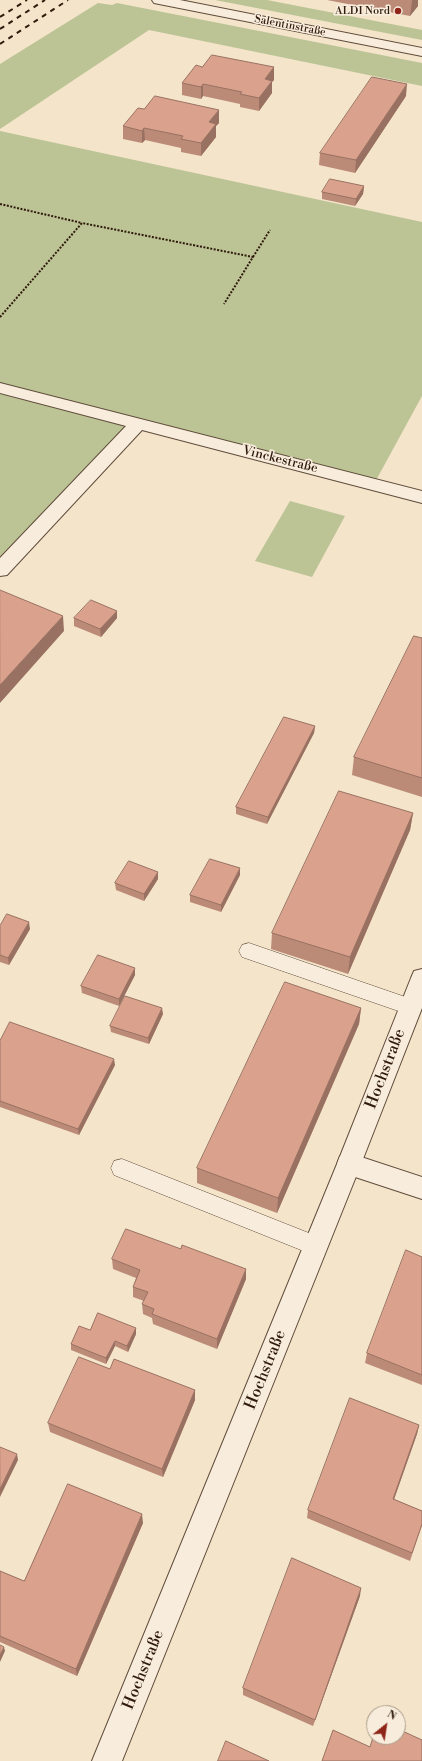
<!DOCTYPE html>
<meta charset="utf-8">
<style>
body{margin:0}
#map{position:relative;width:422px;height:1761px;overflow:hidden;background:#f4e4ca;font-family:"Libre Bodoni",serif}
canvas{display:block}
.north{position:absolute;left:366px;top:1705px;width:40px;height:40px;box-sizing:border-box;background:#f8eddd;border:1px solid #a89989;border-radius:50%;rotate:30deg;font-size:11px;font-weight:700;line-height:16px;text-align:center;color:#2f1a0b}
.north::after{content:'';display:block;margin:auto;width:14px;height:18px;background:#8f2418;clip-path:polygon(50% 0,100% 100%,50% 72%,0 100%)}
</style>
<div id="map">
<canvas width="422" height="1761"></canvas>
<div class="north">N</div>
</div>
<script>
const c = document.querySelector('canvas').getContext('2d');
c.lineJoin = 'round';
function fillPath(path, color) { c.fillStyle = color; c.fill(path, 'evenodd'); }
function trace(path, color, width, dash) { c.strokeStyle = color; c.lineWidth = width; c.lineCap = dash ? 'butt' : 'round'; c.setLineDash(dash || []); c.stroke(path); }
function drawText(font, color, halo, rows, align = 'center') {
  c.font = font + ' "Libre Bodoni",serif'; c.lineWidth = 3; c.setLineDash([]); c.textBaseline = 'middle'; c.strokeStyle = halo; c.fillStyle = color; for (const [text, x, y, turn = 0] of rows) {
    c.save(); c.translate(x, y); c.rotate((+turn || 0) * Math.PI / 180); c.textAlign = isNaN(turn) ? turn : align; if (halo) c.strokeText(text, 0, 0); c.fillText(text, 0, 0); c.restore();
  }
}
fillPath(new Path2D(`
 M215 0H267L422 30V40Z
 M98 3 112 5 117 3 422 63V86L149 30 0 129V64Z
 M0 131 422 222V396L374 484 138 424 0 563Z
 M290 501 345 516 312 577 255 561Z`), '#bcc496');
const service = new Path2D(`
 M249 943 417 1001 420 1007 417 1013 410 1015 242 957 239 951 242 945Z
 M122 1159 324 1239 327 1246 324 1253 316 1256 114 1175 111 1168 114 1161Z`);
const minor = new Path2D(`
 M0 383 422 491V503L142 430 7 575 0 576V558L126 426 0 393Z
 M349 1153 422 1177V1199L340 1172 337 1164 340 1156Z`);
const tertiary = new Path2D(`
 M152 0H180L422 48V56L159 4 154 3Z
 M422 969V1008L361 1164 122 1761H92L337 1164 411 978 414 971Z`);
trace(service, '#604c3b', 1);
trace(minor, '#604c3b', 2);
trace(tertiary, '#604c3b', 2);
trace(new Path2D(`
 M0 204 82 223
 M253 257 270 230
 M0 317 82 223 253 257 224 304`), '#2f1a0b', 2, [2, 1.5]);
fillPath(service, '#f8eddd');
fillPath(minor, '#f8eddd');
fillPath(tertiary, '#f8eddd');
trace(new Path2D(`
 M0 17 27 0
 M0 29 45 0
 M0 44 68 0`), '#2f1a0b', 2, [5, 5]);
fillPath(new Path2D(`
 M327 0H418V6L410 16Z
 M202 67H274V80L272 82V93L259 111 240 107V104L203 96 201 99 182 95V83Z
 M406 96 355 173 319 165 320 153Z
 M144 109 219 110V123L216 126V137L201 156 181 152V148L145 140 142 143 123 139V126Z
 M364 186 363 194 355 206 322 199V192Z
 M74 618H117L101 637 74 626Z
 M422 638V797L352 775 354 757Z
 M315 726 314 733 267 824 236 814V807Z
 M413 813 410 830 348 974 271 949 272 933Z
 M240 875 221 912 190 902V895Z
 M158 879 144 901 116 890 115 883Z
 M0 926 30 929 9 965 0 962Z
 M135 975 119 1006 82 993 81 986Z
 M361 1008 359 1024 277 1213 197 1183V1168Z
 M163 1014 149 1044 111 1032 110 1026Z
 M0 1041 115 1065 79 1135 0 1107Z
 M422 1257V1385L365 1363 367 1353Z
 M112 1259 246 1279 217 1349 153 1324 152 1318 143 1314 142 1304 144 1301 133 1297V1287L136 1278 113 1269Z
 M136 1328V1334L128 1352 115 1346 106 1364 71 1350V1344L90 1330Z
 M195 1390V1400L163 1477 50 1432 48 1423Z
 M419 1425 417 1434 394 1499 422 1511V1525L410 1561 307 1518 308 1510Z
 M143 1523 77 1676 0 1642V1571L24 1581Z
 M360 1596 313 1726 243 1695V1688Z`), '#bb8b78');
fillPath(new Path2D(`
 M412 0H418V6L410 16 412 1Z
 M274 67V80L272 82V93L259 111V98L265 79Z
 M203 84V96L201 99V87Z
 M407 84 406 96 355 173 356 160Z
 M219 110V123L216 126V137L201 156V143L209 122Z
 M144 128 145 140 142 143V131Z
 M364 186 363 194 355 206 356 199Z
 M117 611V618L101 637 100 629Z
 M63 616 64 631 0 703V685Z
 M315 726 314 733 267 824 268 817Z
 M413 813 410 830 348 974 350 957Z
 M240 868V875L221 912V905Z
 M158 872V879L144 901V894Z
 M29 922 30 929 9 965 8 958Z
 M135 968V975L119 1006V999Z
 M162 1008 163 1014 149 1044 148 1038Z
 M361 1008 359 1024 277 1213 278 1198Z
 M114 1059 115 1065 79 1135 78 1129Z
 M246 1269V1279L217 1349V1339Z
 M136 1328V1334L128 1352 127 1346Z
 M115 1341V1346L106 1364V1358Z
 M195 1390V1400L163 1477 162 1469Z
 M419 1425 417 1434 391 1508 393 1499Z
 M17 1454 18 1460 0 1497V1489Z
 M142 1514 143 1523 77 1676 76 1669Z
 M361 1588 360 1596 313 1726 315 1720Z
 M4 1647 5 1651 0 1662V1655Z`), '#997162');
const building = new Path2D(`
 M212 55 274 67 265 79 272 81 259 98 240 94 242 92 203 84 201 87 182 83 196 65 202 67Z
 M372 77 407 84 356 160 320 153Z
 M155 96 219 110 209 122 216 124 201 143 181 139 183 136 144 128 142 131 123 126 138 108 144 109Z
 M330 179 364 186 356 199 322 192Z
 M0 590 63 616 0 685Z
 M91 600 117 611 100 629 74 618Z
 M414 636 422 638V778L354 757Z
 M284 717 315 726 268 817 236 807Z
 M339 791 413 813 350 957 272 933Z
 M210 859 240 868 221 905 190 895Z
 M129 861 158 872 144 894 115 883Z
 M7 914 29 922 8 958 0 955V926Z
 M98 955 135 968 119 999 81 986Z
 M285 982 361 1008 278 1198 197 1168Z
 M125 996 162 1008 148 1038 110 1026Z
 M10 1022 114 1059 78 1129 0 1101V1041Z
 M126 1229 181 1249 182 1245 246 1269 217 1339 152 1314 154 1309 142 1304 148 1292 133 1287 140 1270 112 1259Z
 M406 1250 422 1257V1375L367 1353Z
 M98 1313 136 1328 127 1346 115 1341 106 1358 71 1344 79 1326 90 1330Z
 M79 1357 110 1369 114 1359 195 1390 162 1469 48 1423Z
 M350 1398 419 1425 393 1499 422 1511V1524L412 1553 308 1510Z
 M0 1447 17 1454 0 1489Z
 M68 1484 142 1514 76 1669 0 1636V1571L24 1581Z
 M292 1558 361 1588 315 1720 243 1688Z
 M0 1645 4 1647 0 1655Z
 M398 1729 422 1740V1761H322L333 1730 370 1747 374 1734V1737H398Z
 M226 1741 269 1761H218Z`);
fillPath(building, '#daa28c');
trace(building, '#997162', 1);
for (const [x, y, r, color] of [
 [398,11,4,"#8f2418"]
]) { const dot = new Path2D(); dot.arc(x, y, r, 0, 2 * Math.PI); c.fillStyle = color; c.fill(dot); trace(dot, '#f8eddd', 1.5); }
drawText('11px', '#2f1a0b', '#f8eddd', [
 ["ALDI Nord",390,11]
], 'right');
drawText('11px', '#2f1a0b', '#f8eddd', [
 ["Salentinstraße",290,26,11]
]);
drawText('13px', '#2f1a0b', '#f8eddd', [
 ["Vinckestraße",280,460,14]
]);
drawText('16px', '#2f1a0b', '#f8eddd', [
 ["Hochstraße",386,1069,-69],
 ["Hochstraße",266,1370,-68],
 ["Hochstraße",144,1670,-68]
]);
</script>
